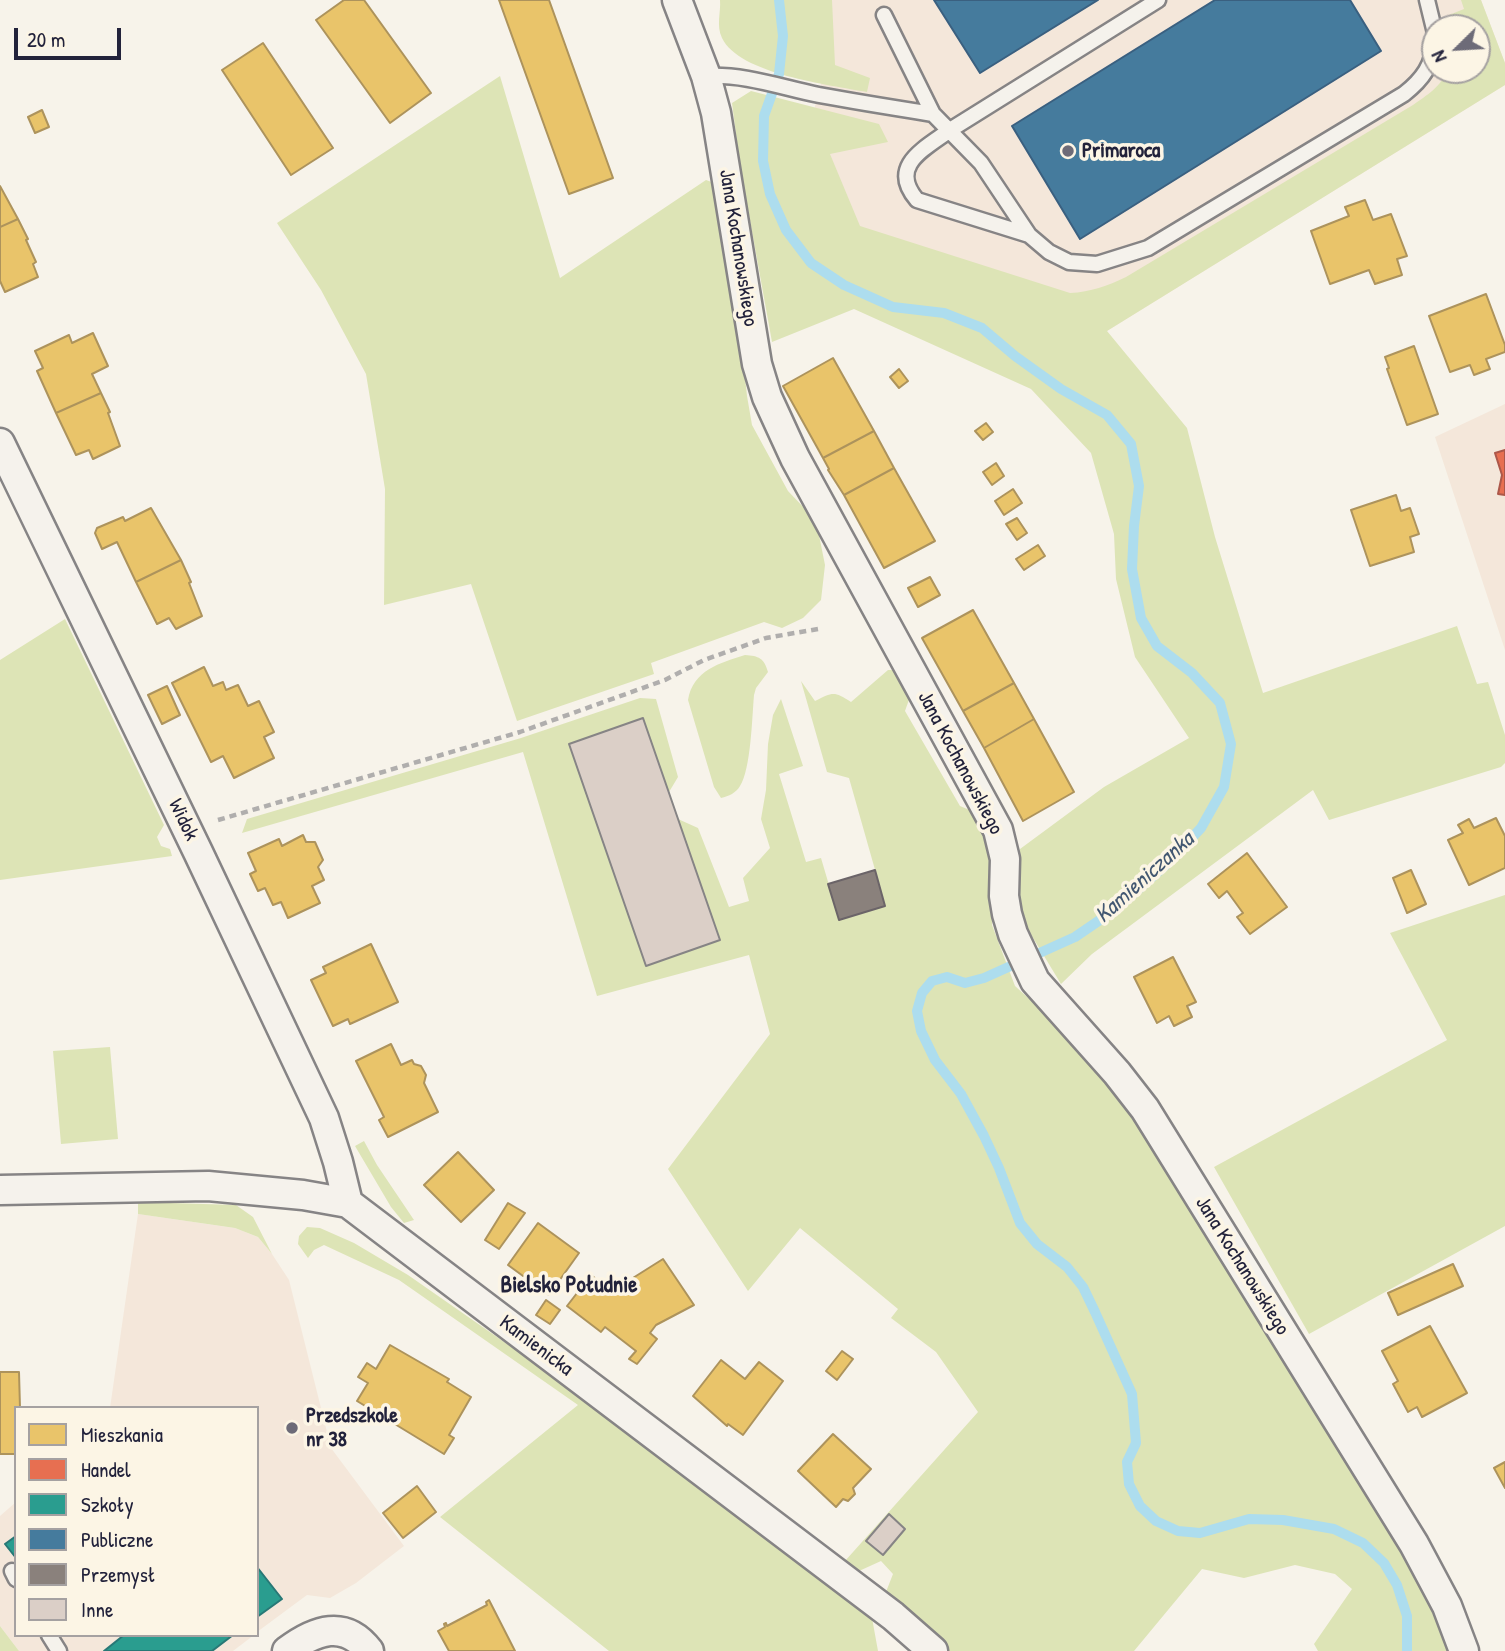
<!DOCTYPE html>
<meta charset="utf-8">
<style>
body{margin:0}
#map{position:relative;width:1505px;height:1651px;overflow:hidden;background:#f7f3ea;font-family:"Patrick Hand",sans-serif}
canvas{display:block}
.legend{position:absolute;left:14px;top:1406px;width:245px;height:231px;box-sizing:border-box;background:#fcf5e5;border:2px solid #a5a1a1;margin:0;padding:9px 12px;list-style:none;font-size:21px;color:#22223b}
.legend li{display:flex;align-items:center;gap:14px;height:35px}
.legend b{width:35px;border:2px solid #a5a1a1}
.north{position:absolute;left:1421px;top:14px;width:70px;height:70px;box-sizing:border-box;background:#fcf5e5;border:2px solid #a5a1a1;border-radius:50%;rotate:246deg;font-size:19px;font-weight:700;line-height:28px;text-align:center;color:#22223b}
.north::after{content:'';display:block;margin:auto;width:24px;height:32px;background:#6d6b78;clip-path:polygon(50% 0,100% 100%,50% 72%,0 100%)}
.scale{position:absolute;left:14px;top:28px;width:107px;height:32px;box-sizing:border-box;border:4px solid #22223b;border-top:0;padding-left:9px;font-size:21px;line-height:24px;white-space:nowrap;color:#22223b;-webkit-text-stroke:5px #fcf5e5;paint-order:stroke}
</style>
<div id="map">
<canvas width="1505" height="1651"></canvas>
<ul class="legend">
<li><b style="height:19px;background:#e9c46a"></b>Mieszkania</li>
<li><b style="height:19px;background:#e76f51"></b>Handel</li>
<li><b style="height:19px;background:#2a9d8f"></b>Szkoły</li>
<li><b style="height:19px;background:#457b9d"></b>Publiczne</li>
<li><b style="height:19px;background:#8a817c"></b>Przemysł</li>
<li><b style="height:19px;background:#dbcfc7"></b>Inne</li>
</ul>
<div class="north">N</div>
<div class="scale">20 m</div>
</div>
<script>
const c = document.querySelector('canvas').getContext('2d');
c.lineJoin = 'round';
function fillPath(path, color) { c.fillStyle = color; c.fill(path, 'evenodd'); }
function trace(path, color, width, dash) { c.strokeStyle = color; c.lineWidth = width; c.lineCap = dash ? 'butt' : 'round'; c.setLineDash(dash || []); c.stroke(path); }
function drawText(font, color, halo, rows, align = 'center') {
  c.font = font + ' "Patrick Hand",sans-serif'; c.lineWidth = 7; c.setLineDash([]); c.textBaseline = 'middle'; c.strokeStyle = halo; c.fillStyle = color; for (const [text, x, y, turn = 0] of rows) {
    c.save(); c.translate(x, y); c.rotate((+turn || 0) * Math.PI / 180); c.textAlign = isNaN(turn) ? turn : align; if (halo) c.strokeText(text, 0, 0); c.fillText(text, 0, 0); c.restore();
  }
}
fillPath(new Path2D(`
 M814 0H1481L1505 63V85L1107 331 848 252 809 155 815 106 821 84ZM1435 28H1477V70H1435Z
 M1505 404V650L1435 437Z
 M138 1214 235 1228 258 1237 272 1254 289 1280 331 1448 404 1546 356 1583 330 1598 307 1595 257 1632V1408H110Z
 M16 1502V1635H254L233 1651H19L0 1626V1516Z`), '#f4e7da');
fillPath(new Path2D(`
 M720 0H832L835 65 870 78 867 92C830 85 739 74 722 38 716 25 721 13 720 0Z
 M1461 0H1481L1505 63V85L1107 331 1187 428 1215 537 1263 693 1457 626 1477 684 1488 682 1505 735V763L1501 767 1329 820 1313 790 1092 954 1061 984 1024 923 1018 883 1020 849 1104 787 1189 738 1135 657 1116 579 1114 534 1091 453 1031 389 854 309 772 342 740 165 732 103 751 91 879 124 888 142 830 154 860 226 1070 293C1091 292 1107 286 1126 277L1413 105C1426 96 1442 86 1447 70H1477V28H1449V15L1464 9Z
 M500 76 560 278 706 180 717 184 738 312 747 396 752 425 788 491 808 512 819 535 825 565 821 600 803 618 782 628 764 622 651 663 654 674 517 721 471 584 384 605 385 489 366 374 321 290 277 223Z
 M65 619 164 825 157 837 161 846 170 849 172 856 0 880V660Z
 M745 655C759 656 764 658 768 672L756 688 754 695C752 718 751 769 740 786 736 793 729 796 721 798L714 787 688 700C693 670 720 663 745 655Z
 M888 670H895L905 683 911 694 905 711 960 806 979 814 994 846 992 925 1015 986 1071 1037 1109 1080 1155 1146 1406 1548 1453 1651H1318L1314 1644 1352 1589 1335 1574 1295 1565 1244 1578 1202 1569 1134 1651H949L884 1597 893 1574 881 1561 859 1571 845 1561 978 1412 936 1352 891 1318 898 1309 800 1228 748 1291 668 1169 770 1034 749 955 597 996 523 752 242 833 247 819 521 738 640 698 656 699 678 777 669 792 643 718 569 744 646 966 720 940 678 819 698 828 729 907 749 901 743 878 770 848 761 819 766 790 768 744 773 715 781 699 803 766 779 774 806 862 821 858 839 919 885 905 849 778 827 772 801 681 815 701C833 692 834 691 851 702Z
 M1505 895V1226L1309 1334 1214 1167 1447 1040 1390 933Z
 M110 1047 118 1139 61 1144 53 1051Z
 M364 1141 377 1165 414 1220 404 1223 391 1207 355 1146Z
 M138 1202 236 1205 253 1217 272 1254 258 1237 235 1228 138 1214Z
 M307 1227 320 1228 354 1243 408 1275 586 1399 872 1618 878 1651H609L440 1517 578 1405 399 1280 324 1245 314 1250 308 1258 298 1244 299 1236Z
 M0 1626 19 1651H0Z`), '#dde4b6');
const homes = new Path2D(`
 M344 0H364L431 93 390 123 316 20Z
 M499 0H549L613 178 569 194Z
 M263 43 333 148 291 175 222 70Z
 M42 110 49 127 35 133 28 117Z
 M0 186 18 219 0 227Z
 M1365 200 1373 220 1391 214 1407 256 1397 259 1402 275 1375 284 1369 270 1330 284 1311 231 1349 216 1345 207Z
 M18 219 28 239 26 240 36 262 33 264 38 277 5 292 0 281V227Z
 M1486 294 1505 345V352L1486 359 1490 369 1474 375 1470 365 1450 372 1429 316Z
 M93 333 108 366 92 374 101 393 56 413 37 371 43 368 35 351 69 335 72 343Z
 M1414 346 1438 414 1407 425 1387 369 1389 368 1385 357Z
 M833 358 874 431 823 458 783 386Z
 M899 369 908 381 899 388 890 377Z
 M101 393 110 412 108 413 120 446 93 459 89 450 76 455 56 413Z
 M986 423 993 432 983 440 975 431Z
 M874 431 894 468 844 495 828 470 829 469 823 458Z
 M996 463 1004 476 992 485 983 472Z
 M894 468 935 541 884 568 844 495Z
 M1013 489 1022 503 1004 515 995 501Z
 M1396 495 1401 511 1410 508 1419 534 1410 537 1414 552 1370 566 1351 510Z
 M151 508 181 560 136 582 117 542 102 549 95 533 97 528 123 517 125 521Z
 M1017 518 1027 533 1017 540 1006 524Z
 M1038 545 1045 556 1024 570 1016 559Z
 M181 560 191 582 189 583 202 616 176 629 169 618 157 624 136 582Z
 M930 577 940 595 918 607 908 588Z
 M973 610 1014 683 963 711 922 638Z
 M204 667 213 686 223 682 226 690 238 685 248 706 259 701 274 732 264 737 274 758 234 778 223 756 211 762 172 683Z
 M1014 683 1034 719 984 748 963 711Z
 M167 686 180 715 162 724 148 695Z
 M1034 719 1074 792 1023 821 984 748Z
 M1496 818 1505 836V868L1469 885 1448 840 1463 833 1458 825 1469 819 1474 828Z
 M303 835 306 842H315L323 860 318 867 324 880 312 886 320 903 288 918 281 902 273 905 265 888 258 891 250 874 256 871 248 853 279 839 282 846Z
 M1247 853 1287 907 1250 934 1237 917 1243 913 1227 891 1219 898 1208 884Z
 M1411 870 1426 904 1407 913 1393 878Z
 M371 944 398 1002 350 1024 348 1019 333 1026 311 980 326 973 323 967Z
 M1173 957 1196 1002 1187 1006 1192 1017 1174 1026 1169 1016 1157 1023 1134 977Z
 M391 1044 401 1065 412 1060 414 1064 421 1066 426 1075 424 1083 438 1112 388 1137 379 1120 384 1117 356 1061Z
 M458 1152 494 1190 461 1222 424 1185Z
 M508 1203 525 1213 499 1249 485 1240Z
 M538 1223 579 1253 549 1295 508 1265Z
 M663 1259 694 1305 656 1325 650 1333 657 1339 637 1364 629 1359 636 1351 605 1327 601 1332 567 1306 591 1275 606 1287 609 1282 617 1288Z
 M1453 1264 1463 1286 1398 1315 1388 1293Z
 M546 1300 560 1310 550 1324 536 1315Z
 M1430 1326 1467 1393 1422 1417 1417 1407 1408 1412 1393 1384 1398 1381 1382 1351Z
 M390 1345 449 1379 447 1382 471 1397 449 1435 454 1438 444 1454 357 1401 368 1383 358 1377 367 1363 376 1369Z
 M842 1351 853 1359 837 1380 826 1371Z
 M721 1360 745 1379 759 1362 783 1381 743 1435 728 1424 727 1426 693 1396Z
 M0 1372H19L20 1408H16V1454H0Z
 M833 1434 871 1469 853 1488 855 1494 848 1501 843 1499 836 1507 798 1471Z
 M1505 1462V1488L1494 1468Z
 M417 1486 436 1512 403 1538 383 1513Z
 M489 1600 515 1651H449L438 1631 445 1627 444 1624 446 1623 447 1626 487 1605 486 1602Z`);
fillPath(homes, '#e9c46a');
trace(homes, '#ad935c', 2);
const shops = new Path2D(`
 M1505 450V495L1498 494 1502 475 1495 453Z`);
fillPath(shops, '#e76f51');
trace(shops, '#ac584a', 2);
const schools = new Path2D(`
 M16 1536V1558L5 1544Z
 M257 1567 282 1599 257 1617Z
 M124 1635H233L212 1651H104Z`);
fillPath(schools, '#2a9d8f');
trace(schools, '#287876', 2);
const public = new Path2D(`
 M934 0H1098L980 73Z
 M1215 0H1350L1381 51 1080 239 1012 126Z`);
fillPath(public, '#457b9d');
trace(public, '#3a6080', 2);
const industry = new Path2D(`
 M875 870 885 906 839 920 828 884Z`);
fillPath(industry, '#8a817c');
trace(industry, '#6b6468', 2);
trace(new Path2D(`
 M779 0 783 36 779 74 764 116 763 161 770 194 786 230 811 263 844 285 893 307 944 313 982 328 1015 356 1061 389 1107 415 1131 444 1139 486 1134 526 1132 569 1141 618 1157 646 1192 673 1220 703 1231 744 1224 787 1201 828 1168 863 1116 909 1075 937 984 978 965 983 947 977 932 981 922 993 917 1011 921 1031 935 1060 961 1094 984 1136 999 1168 1020 1223 1037 1244 1067 1267 1083 1287 1095 1312 1132 1394 1136 1443 1127 1462 1129 1484 1140 1506 1156 1521 1178 1531 1200 1533 1249 1519 1283 1520 1334 1529 1363 1543 1384 1563 1397 1585 1407 1616V1651`), '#adddee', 10);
const building = new Path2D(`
 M643 718 720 940 646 966 569 744Z
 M889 1514 905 1529 883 1555 866 1541Z`);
fillPath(building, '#dbcfc7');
trace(building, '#868485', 2);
const lane = new Path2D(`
 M1427 0 1435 33
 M884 15 933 114 981 163 1029 235 1049 252 1069 262 1097 264 1148 248 1404 94C1423 79 1433 65 1435 40
 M706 76C746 74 780 87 819 95 857 102 895 108 933 114
 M1029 235 917 200C888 166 924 149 950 130L1158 0
 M12 1571 16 1579
 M49 1635 59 1651`);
const street = new Path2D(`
 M677 0 706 76 716 113 757 364 767 397 795 458 998 830 1005 859 1004 896 1007 914 1013 934 1035 981 1117 1073 1145 1109 1414 1544 1447 1606 1464 1651
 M0 443 198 852 324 1118 338 1162 348 1203
 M0 1190 208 1186 303 1195 348 1203 893 1616 933 1651
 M287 1651C315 1630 345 1619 369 1651`);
trace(lane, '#868485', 19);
trace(street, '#868485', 33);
trace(new Path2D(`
 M218 820 520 732 665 680 704 660 766 638 818 629`), '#b0aead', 4.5, [7, 5]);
trace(lane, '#f5f2ec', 14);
trace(street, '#f5f2ec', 28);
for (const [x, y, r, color] of [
 [1068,151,7,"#6d6b78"],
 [292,1428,7,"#6d6b78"]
]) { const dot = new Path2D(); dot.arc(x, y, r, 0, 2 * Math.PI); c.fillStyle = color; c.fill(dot); trace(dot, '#fcf5e5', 2.5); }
drawText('bold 21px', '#22223b', '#fcf5e5', [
 ["Primaroca",1082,151],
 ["Przedszkole",306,1416],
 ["nr 38",306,1440]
], 'left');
drawText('21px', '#22223b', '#fcf5e5', [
 ["Jana Kochanowskiego",738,248,81],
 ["Jana Kochanowskiego",960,763,62],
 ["Widok",183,820,64],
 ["Jana Kochanowskiego",1242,1266,58],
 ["Kamienicka",536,1346,37]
]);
drawText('italic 23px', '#425771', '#fcf5e5', [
 ["Kamieniczanka",1145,878,-42]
]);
drawText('bold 23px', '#22223b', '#fcf5e5', [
 ["Bielsko Południe",569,1286]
]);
</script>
